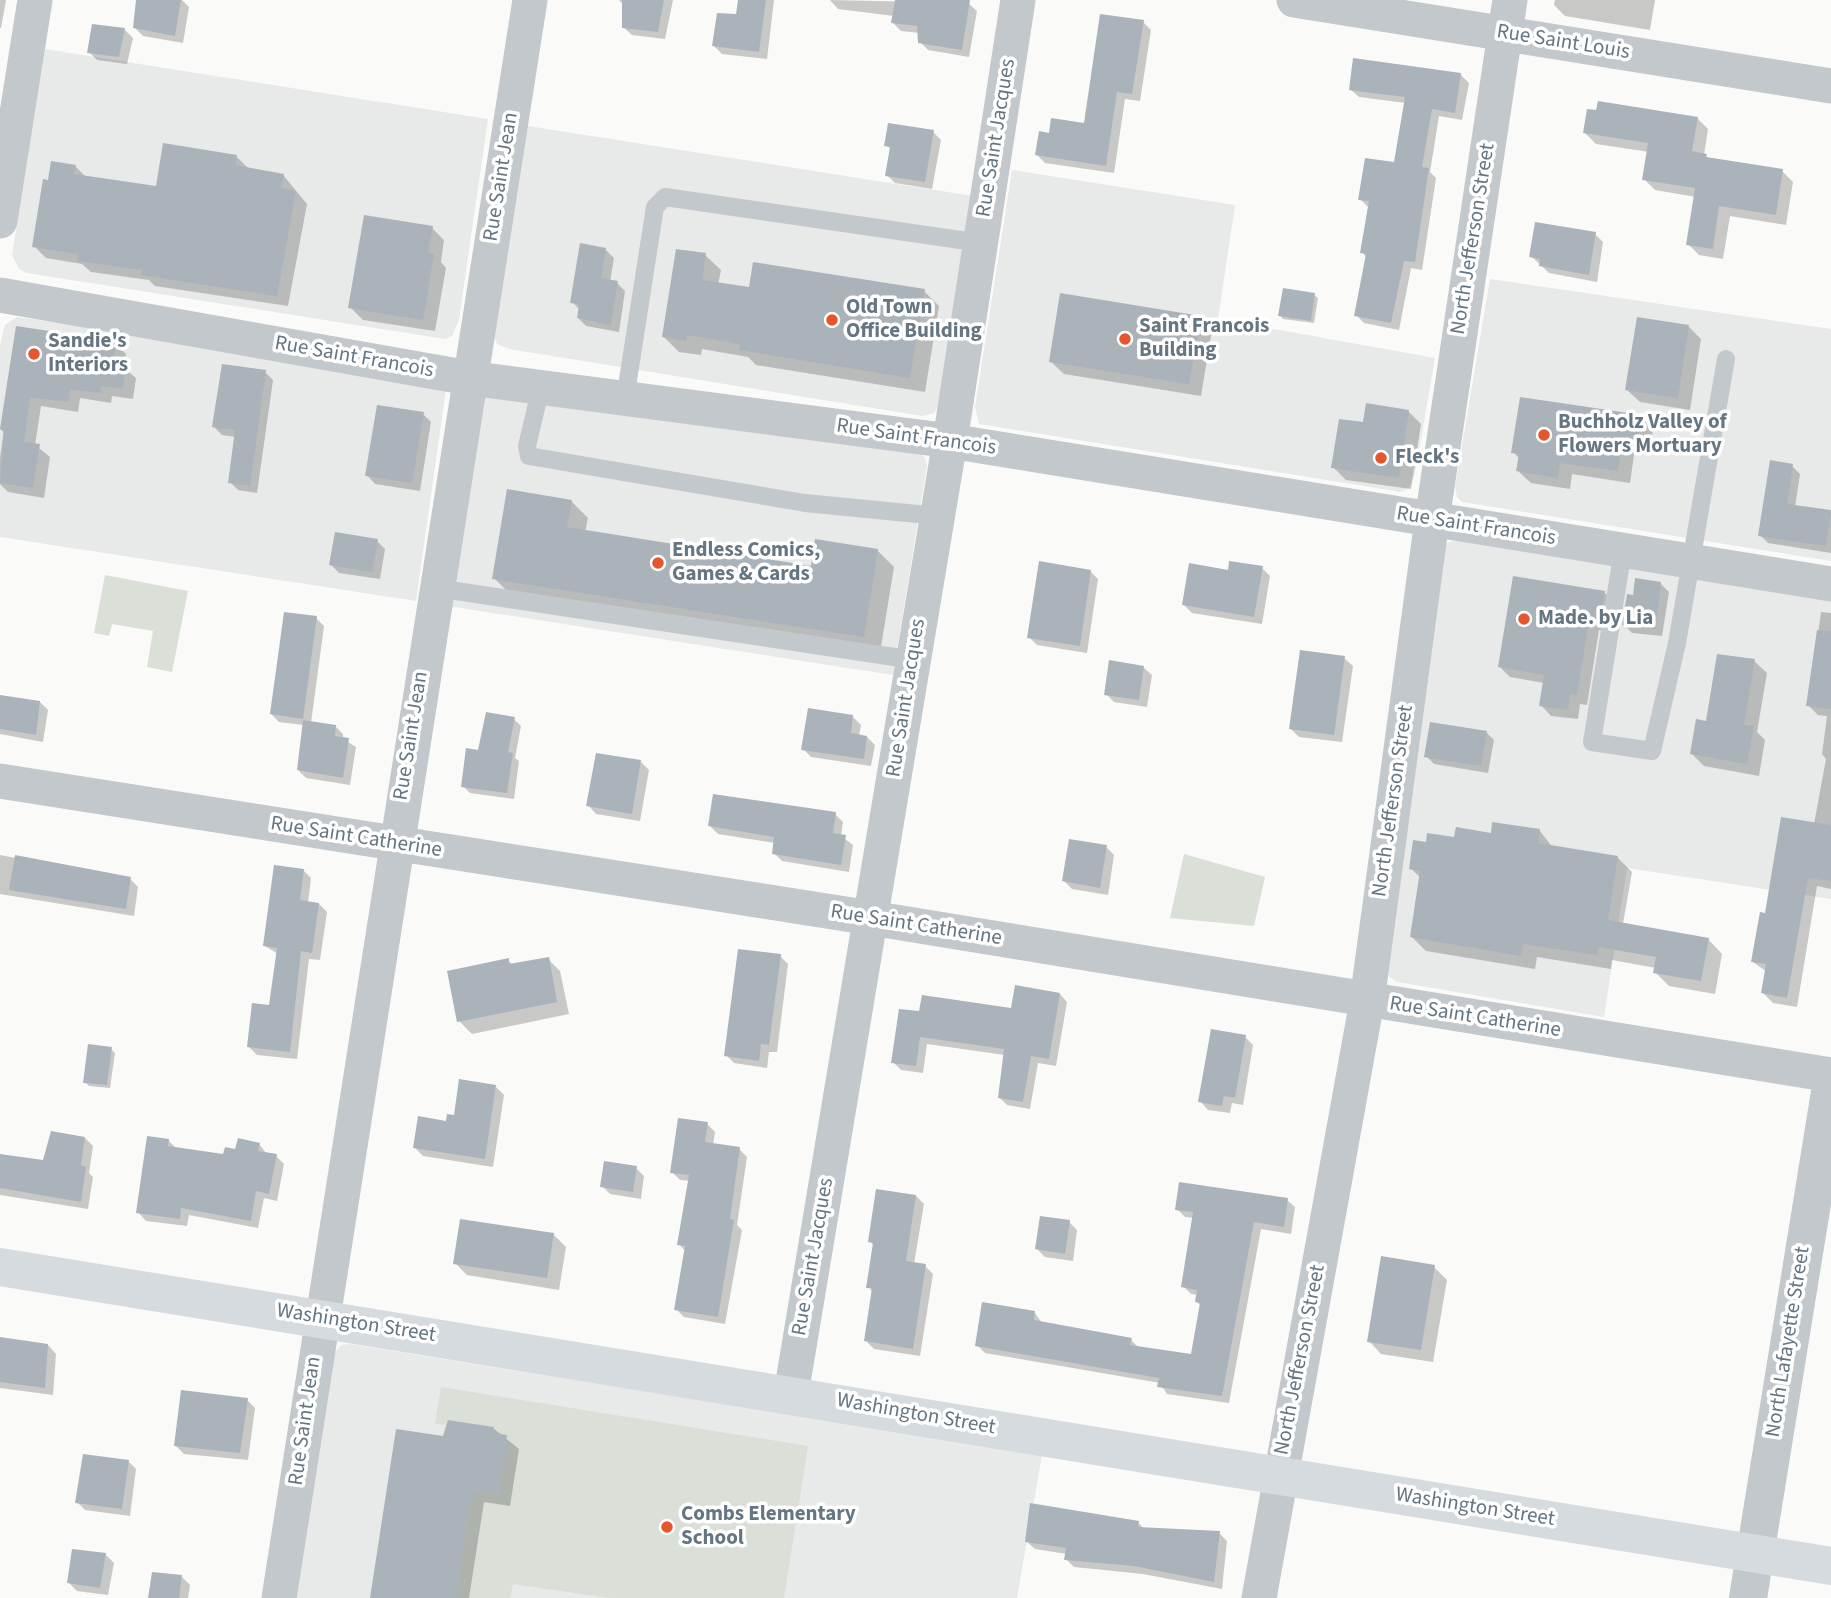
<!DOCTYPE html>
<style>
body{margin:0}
canvas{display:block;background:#fafaf8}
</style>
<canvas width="1831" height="1598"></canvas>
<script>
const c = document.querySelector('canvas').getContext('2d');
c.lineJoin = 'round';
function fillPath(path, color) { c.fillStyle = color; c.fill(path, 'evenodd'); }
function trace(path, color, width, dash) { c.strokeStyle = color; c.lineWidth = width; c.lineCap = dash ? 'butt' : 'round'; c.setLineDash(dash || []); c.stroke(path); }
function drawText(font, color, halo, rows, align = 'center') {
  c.font = font + ' "Source Sans 3",sans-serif'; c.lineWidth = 7; c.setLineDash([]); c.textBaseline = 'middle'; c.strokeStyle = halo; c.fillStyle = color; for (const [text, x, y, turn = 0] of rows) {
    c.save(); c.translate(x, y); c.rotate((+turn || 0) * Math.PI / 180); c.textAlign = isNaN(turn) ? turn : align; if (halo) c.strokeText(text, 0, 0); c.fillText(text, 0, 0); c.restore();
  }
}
fillPath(new Path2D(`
 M45 49 488 119 459 320 452 336 445 339 27 273 19 269 12 255Z
 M522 125 973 196 938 406 934 413 922 416 509 349 497 344 494 335Z
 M1012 170 1235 205 1218 319 1435 358 1415 474 1409 488 1401 492 979 424 975 407Z
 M1490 279 1831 329V561L1462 502 1457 497 1455 487Z
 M17 317 432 375 446 389 416 601 0 537V345L5 325Z
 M481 396 918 452 924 457 927 465 893 675 448 606Z
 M1454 540 1831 600V899L1627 868 1604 1017 1397 982 1390 977 1386 973 1444 545Z
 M350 1344 1042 1455 1017 1598H295L332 1356 341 1345Z`), '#e8e9e9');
fillPath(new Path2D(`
 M105 575 188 591 172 672 147 667 153 631 112 624 109 636 94 633Z
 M1184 854 1265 877 1254 926 1170 918Z
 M441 1387 808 1446 784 1598H609L513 1584 510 1598H455L472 1491 498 1495 507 1436 493 1433 494 1427 449 1420 447 1425 435 1424Z`), '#dadfd7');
fillPath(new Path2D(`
 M0 0H6L1 28H0Z
 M138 0H182L189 7 183 43 143 36 135 28Z
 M619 0H673L665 39 632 35 623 27 624 5Z
 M740 0H774L767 59 722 54 714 46 737 16Z
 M830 0 968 3 977 11 969 57 928 50 920 42V33L901 31 893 23 894 16 838 9Z
 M1555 0H1655L1650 30 1565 16 1554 5Z
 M1143 22 1151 30 1140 101 1125 99 1114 173 1045 163 1037 155 1051 135 1085 125Z
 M125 30 133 38 127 64 97 60 89 52Z
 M1461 75 1469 83 1462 120 1439 116 1430 172 1436 178 1422 270 1411 268 1399 330 1364 323 1356 315 1367 258 1362 252 1368 207 1360 199 1396 164 1406 103 1359 97 1350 89Z
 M1697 118 1708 129 1704 155 1710 159 1782 171 1793 182 1786 225 1730 216 1723 259 1699 255 1688 244 1696 197 1655 190 1644 179 1649 152 1596 144 1585 133Z
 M933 132 941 140 932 189 895 183 887 175 892 150 886 145Z
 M236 156 249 169 283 175 307 204 288 306 155 286 149 280 91 272 82 264 46 258 34 246 49 182 75 166 87 178 157 188Z
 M432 228 444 240 441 262 446 268 435 331 363 320 350 307Z
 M1595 234 1603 242 1597 282 1549 273 1531 256Z
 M605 249 614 258 610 282 617 283 625 291 619 332 586 326 578 318 580 310 572 302Z
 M705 255 721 270 718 285 751 289 924 291 939 306 925 392 756 365 748 357 702 349 701 355 679 352 664 337Z
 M1314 295 1318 298 1314 323 1283 319 1280 315Z
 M1200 318 1212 330 1201 396 1064 374 1051 362Z
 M1689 327 1701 339 1690 410 1640 402 1627 390Z
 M17 328 115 343 126 354 124 368 136 378 133 399 112 396 111 403 80 398 78 412 41 406 35 445 50 457 44 498 8 492 0 484V458Z
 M265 372 273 380 257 493 238 490 230 482 236 437 222 435 214 427Z
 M1408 411 1421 424 1411 489 1346 480 1333 467 1364 424Z
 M423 414 431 422 420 491 375 484 367 475Z
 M1641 417 1653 429 1650 450 1635 448 1630 483 1572 474 1570 489 1531 483 1518 471 1520 459 1513 452Z
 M1792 466 1800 474 1795 507 1831 512V553L1768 543 1760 535Z
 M571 501 588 518 585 532 812 568 877 550 894 567 880 653 511 595 494 578Z
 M377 541 385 549 380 579 339 573 331 565Z
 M1262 568 1270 576 1262 624 1192 613 1184 605 1229 572Z
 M1090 571 1098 579 1087 653 1037 645 1029 637Z
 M1660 583 1669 592 1662 636 1632 633 1624 625 1634 597Z
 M1604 592 1615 603 1610 632 1599 630 1587 705 1580 704 1578 719 1551 716 1541 705 1544 683 1510 677 1500 667Z
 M1821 612 1831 613V889L1817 886 1797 1007 1773 1003 1763 993 1767 972 1753 962 1766 915 1814 824 1826 759 1822 754 1827 716 1818 715 1808 705Z
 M316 618 324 626 311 723 335 726 343 734V739L356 747 350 785 306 778 298 770 304 725 279 722 271 714Z
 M1344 658 1353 666 1342 742 1299 737 1291 729Z
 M1754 661 1767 673 1757 732 1765 740 1759 776 1704 766 1692 754 1707 723Z
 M1143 667 1152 675 1147 707 1114 702 1106 694Z
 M0 697 40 702 48 710 43 742 0 734Z
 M853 717 861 725 859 736 867 737 875 745 871 766 811 757 803 749Z
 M514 719 521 726 515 758 519 761 514 799 470 793 463 786Z
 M1486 732 1494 740 1488 773 1434 764 1426 756Z
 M641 762 649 770 640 821 596 814 588 805Z
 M835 814 843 822 841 836 853 845 849 872 782 861 774 853 775 843 718 834 710 826Z
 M1540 831 1553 848 1617 857 1632 872 1623 924 1708 939 1722 954 1715 994 1669 986 1655 972 1656 968 1612 960 1611 969 1537 957 1535 969 1426 951 1412 937 1421 878 1411 869 1427 844Z
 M1106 847 1114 855 1108 895 1072 889 1064 881Z
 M0 855 130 879 138 887 134 916 0 894Z
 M303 870 311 878 308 903 319 904 327 912 320 960 309 959 297 1059 257 1055 249 1047 271 1007 278 954 265 946Z
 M780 956 788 964 777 1052H769L767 1068 734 1063 726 1055Z
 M548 959 560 971 569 1014 472 1034 459 1021 508 960 513 965Z
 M1060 994 1067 1002 1056 1066 1038 1063 1030 1109 1007 1105 999 1097 1005 1055 927 1044 923 1073 901 1070 893 1062 921 1013 1012 1010Z
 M1245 1037 1253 1045 1243 1105 1232 1103 1230 1113 1208 1110 1200 1101Z
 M111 1049 115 1053 110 1088 89 1086 85 1082Z
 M496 1087 504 1095 493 1167 423 1156 415 1148Z
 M707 1124 715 1132 713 1145 739 1149 747 1157 737 1225 742 1230 725 1324 684 1317 676 1309 686 1252 679 1244 690 1181 680 1180 672 1172Z
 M85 1138 93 1146 89 1173 93 1177 88 1209 0 1195V1156L44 1162Z
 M168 1140 177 1149 225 1156 259 1144 267 1154 276 1156 284 1164 277 1201 264 1198 258 1228 189 1215 187 1226 146 1221 138 1212Z
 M636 1168 644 1176 641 1199 610 1194 602 1186Z
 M916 1196 924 1204 914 1264 925 1266 933 1274 920 1356 874 1349 866 1341 873 1292 868 1287 874 1246 870 1241Z
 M1287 1200 1295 1207 1291 1234 1261 1229 1229 1403 1167 1394 1160 1383 985 1353 977 1345 1035 1313 1042 1323 1131 1340 1139 1348 1193 1356 1201 1306 1197 1302 1198 1295 1191 1294 1183 1286 1194 1218 1185 1217 1177 1209Z
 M1069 1222 1077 1230 1073 1261 1045 1257 1037 1249Z
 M554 1235 566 1247 559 1290 467 1275 455 1263Z
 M1434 1267 1447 1280 1433 1362 1381 1354 1369 1341Z
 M0 1339 48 1345 56 1354 53 1395 0 1388Z
 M247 1400 255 1408 248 1460 184 1454 176 1446Z
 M493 1428 519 1449 510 1506 484 1502 469 1598H372L444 1438Z
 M128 1461 136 1469 130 1516 85 1510 77 1502Z
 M1138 1522 1144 1529 1219 1533 1227 1541 1222 1589 1143 1574 1074 1567 1066 1559 1067 1554 1035 1549 1026 1541Z
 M106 1555 114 1563 108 1595 77 1591 69 1583Z
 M182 1577 190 1585 188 1598H150Z`), '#0003');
fillPath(new Path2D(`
 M136 0H181L175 36 133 28Z
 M622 0H664L658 32 622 28Z
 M738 0H766L759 52 712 46 717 13 736 14Z
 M895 0H970L962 50 918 43 917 26 891 23Z
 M1100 14 1144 20 1132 94 1117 92 1106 166 1035 155 1039 131 1049 133 1051 118 1084 123Z
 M92 24 125 28 119 57 87 53Z
 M1353 58 1461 73 1455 113 1432 109 1422 167 1429 168 1415 262 1404 261 1391 323 1354 316 1366 254 1360 253 1369 201 1358 200 1365 158 1394 162 1405 97 1349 90Z
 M1598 101 1698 117 1692 151 1707 154 1706 157 1783 169 1776 215 1719 206 1713 249 1686 245 1695 188 1642 180 1648 143 1583 133 1587 109 1596 110Z
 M888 123 934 130 925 182 885 176 890 147 884 146Z
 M163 143 237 155 235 165 284 174 281 188 296 191 277 296 141 275 142 270 77 261 78 254 32 247 43 179 48 180 51 161 76 165 74 174 156 186Z
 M364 215 433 226 428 252 434 254 423 320 348 308Z
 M1535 222 1596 232 1589 275 1539 266 1540 259 1529 257Z
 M580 243 606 248 601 278 618 281 611 325 577 318 579 304 570 303Z
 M676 249 706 253 702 280 749 287 753 262 925 289 910 378 739 350 740 344 687 335 686 341 662 337Z
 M1283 288 1315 293 1311 321 1278 316Z
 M1060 293 1201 316 1189 384 1049 362Z
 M1637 317 1689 325 1678 398 1625 390Z
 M16 326 116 341 113 364 126 366 123 389 101 386V393L70 389 68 402 30 397 24 442 40 444 33 488 0 483 4 432 0 429Z
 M222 364 266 370 250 486 228 483 235 430 212 427Z
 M1520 397 1642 415 1638 438 1623 436 1618 471 1560 463 1558 478 1516 471 1519 454 1511 453Z
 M1366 403 1409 410 1399 478 1331 468 1339 419 1363 422Z
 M377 405 424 412 412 483 365 476Z
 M1770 460 1793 464 1787 504 1831 510 1826 546 1758 536Z
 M507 489 572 500 567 527 811 566 815 539 878 549 864 637 492 579Z
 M335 532 378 539 372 572 329 565Z
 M1039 561 1091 570 1080 646 1027 638Z
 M1229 561 1263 566 1254 617 1182 605 1189 563 1228 570Z
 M1513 576 1605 591 1600 622 1589 621 1577 695 1570 694 1568 710 1539 706 1544 675 1498 667Z
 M1635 578 1661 582 1655 629 1622 625 1627 594 1633 595Z
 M284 612 317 616 303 719 270 714Z
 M1817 630 1831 631V709L1806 706Z
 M1300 650 1345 656 1334 735 1289 729Z
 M1717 654 1755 659 1744 725 1754 726 1747 764 1690 754 1696 719 1706 721Z
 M1109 660 1144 666 1139 700 1104 695Z
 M0 695 40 701 36 735 0 729Z
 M808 708 853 715 851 733 867 736 864 759 801 750Z
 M486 712 515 717 508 752 513 753 507 793 461 787 466 748 478 750Z
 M303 720 336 725 335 736 349 738 343 778 297 770Z
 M1430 722 1487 731 1481 766 1424 757Z
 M596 753 641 760 632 814 586 806Z
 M713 794 836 812 833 833 846 835 841 865 772 854 774 837 708 826Z
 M1781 817 1831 825V881L1808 878 1787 998 1761 993 1766 964 1751 962 1760 912 1765 913Z
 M1492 822 1540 829 1538 843 1618 856 1608 920 1709 938 1701 981 1653 973 1656 957 1598 947 1597 955 1523 944 1521 956 1410 937 1420 871 1409 869 1413 840 1426 842 1427 833 1454 837 1456 827 1491 833Z
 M1069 839 1107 845 1100 888 1062 881Z
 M15 855 131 877 126 909 9 890Z
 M274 865 304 869 300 900 319 903 312 953 301 951 290 1052 247 1047 252 1003 269 1005 277 948 263 946Z
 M738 949 781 954 769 1045 761 1044 759 1061 724 1056Z
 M549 957 557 1002 457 1022 447 971 509 958V964Z
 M1015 985 1060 993 1049 1059 1031 1056 1023 1102 998 1098 1004 1049 920 1037 916 1066 891 1063 899 1009 919 1011 922 995 1011 1008Z
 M1211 1029 1246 1035 1235 1098 1224 1096 1222 1106 1198 1102Z
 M88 1044 112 1047 107 1085 83 1083Z
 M459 1079 496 1085 485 1159 413 1148 418 1116 446 1121 447 1114 454 1115Z
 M678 1118 708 1122 705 1142 740 1147 730 1219 734 1220 718 1317 674 1310 685 1246 677 1245 689 1175 670 1173Z
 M51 1131 85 1137 81 1165 86 1167 81 1202 0 1188V1154L43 1160Z
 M147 1136 169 1139 168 1146 223 1154 225 1147 235 1149 238 1138 260 1143 258 1151 277 1154 269 1194 256 1191 251 1221 181 1208 180 1219 136 1213Z
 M604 1161 637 1166 633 1192 600 1187Z
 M1179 1182 1288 1198 1284 1227 1254 1222 1222 1396 1157 1387 1159 1378 975 1346 982 1302 1035 1311 1034 1320 1132 1338 1130 1345 1191 1354 1200 1303 1195 1302 1197 1290 1181 1287 1193 1212 1175 1210Z
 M876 1189 916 1195 906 1261 926 1264 913 1349 864 1341 872 1288H866L873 1243 868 1242Z
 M1040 1216 1070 1220 1065 1254 1035 1249Z
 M460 1219 554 1233 547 1278 453 1264Z
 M1381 1256 1435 1265 1421 1350 1367 1342Z
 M0 1337 48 1344 45 1388 0 1382Z
 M181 1390 248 1398 240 1453 174 1446Z
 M448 1420 494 1427 493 1433 507 1435 498 1495 472 1491 455 1598H370L396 1429 443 1436Z
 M83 1454 129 1460 122 1509 75 1503Z
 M1030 1503 1139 1521 1138 1527 1220 1531 1214 1582 1134 1566 1064 1560 1066 1548 1025 1542Z
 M72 1549 106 1553 100 1588 67 1583Z
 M152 1572 182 1575 179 1598H148Z`), '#aab3b9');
trace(new Path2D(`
 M541 387 527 446 529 456 805 503 938 516
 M625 399 655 207 665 197 981 243
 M1623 550 1592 742 1652 751 1677 643 1726 359
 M436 588 914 660`), '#c3c8cc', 18);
trace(new Path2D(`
 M1294 0 1831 86
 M0 221 35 0
 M0 295 469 378 950 441 1831 584
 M0 781 871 918 1831 1075
 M791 1394 950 441 1018 0
 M279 1598 530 0
 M1259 1598 1367 1001 1432 520 1510 0`), '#c3c8cc', 35);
trace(new Path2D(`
 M1748 1598 1831 1086`), '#c3c8cc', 38);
trace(new Path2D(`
 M0 1267 1831 1566`), '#d6dbdf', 38);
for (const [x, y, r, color] of [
 [832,320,7,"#e4572e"],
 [1125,339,7,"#e4572e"],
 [34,354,7,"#e4572e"],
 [1544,435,7,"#e4572e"],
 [1381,458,7,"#e4572e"],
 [658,563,7,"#e4572e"],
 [1524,619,7,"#e4572e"],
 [667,1527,7,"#e4572e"]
]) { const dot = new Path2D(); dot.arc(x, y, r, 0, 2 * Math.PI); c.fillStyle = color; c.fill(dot); trace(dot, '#fff', 2.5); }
drawText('21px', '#657683', '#fff', [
 ["Rue Saint Louis",1563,43,9],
 ["Rue Saint Jacques",997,138,-81],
 ["Rue Saint Jean",502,177,-81],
 ["North Jefferson Street",1474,239,-81],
 ["Rue Saint Francois",354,358,10],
 ["Rue Saint Francois",916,438,8],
 ["Rue Saint Francois",1476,527,9],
 ["Rue Saint Jacques",907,698,-81],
 ["Rue Saint Jean",412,736,-81],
 ["North Jefferson Street",1394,801,-82],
 ["Rue Saint Catherine",356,838,9],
 ["Rue Saint Catherine",916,926,9],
 ["Rue Saint Catherine",1475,1018,9],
 ["Rue Saint Jacques",814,1257,-80],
 ["Washington Street",356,1324,9],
 ["North Lafayette Street",1789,1342,-81],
 ["North Jefferson Street",1301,1360,-79],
 ["Washington Street",916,1415,10],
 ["Rue Saint Jean",306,1421,-82],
 ["Washington Street",1475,1508,9]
]);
drawText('bold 21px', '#657683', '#fff', [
 ["Old Town",846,308],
 ["Office Building",846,332],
 ["Saint Francois",1139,327],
 ["Building",1139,351],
 ["Sandie's",48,342],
 ["Interiors",48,366],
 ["Buchholz Valley of",1558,423],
 ["Flowers Mortuary",1558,447],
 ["Fleck's",1395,458],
 ["Endless Comics,",672,551],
 ["Games & Cards",672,575],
 ["Made. by Lia",1538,619],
 ["Combs Elementary",681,1515],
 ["School",681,1539]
], 'left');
</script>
